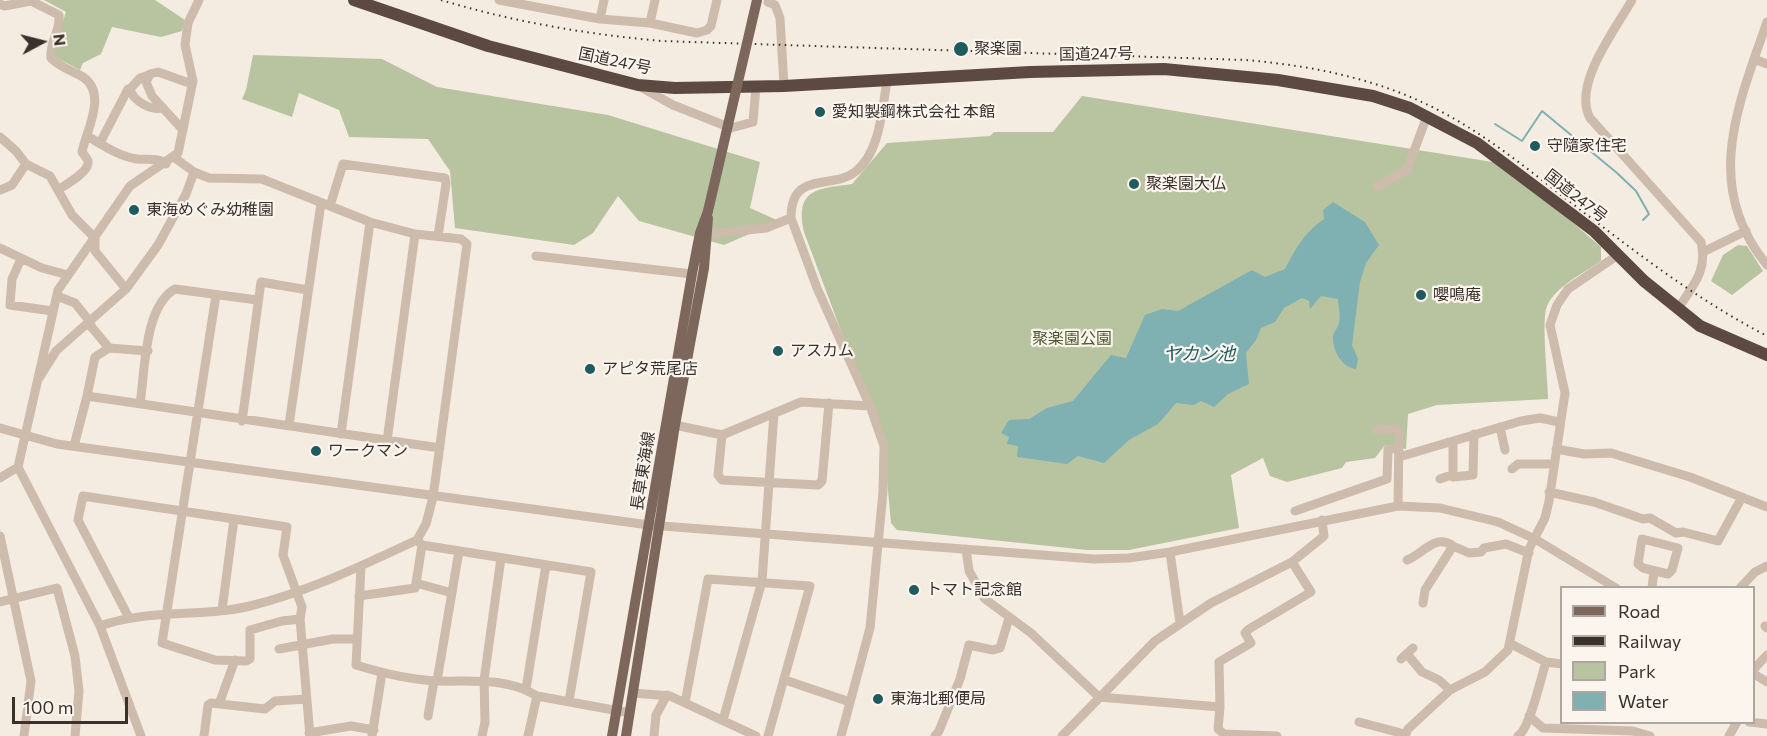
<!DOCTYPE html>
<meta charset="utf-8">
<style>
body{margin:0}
#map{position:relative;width:1767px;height:736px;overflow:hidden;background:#f4ebe1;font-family:Commissioner,sans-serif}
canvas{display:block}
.legend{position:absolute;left:1560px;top:586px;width:195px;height:138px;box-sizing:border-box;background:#fbf5ee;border:2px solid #aea6a0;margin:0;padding:8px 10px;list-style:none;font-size:18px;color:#3b302b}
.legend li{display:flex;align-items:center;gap:12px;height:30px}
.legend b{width:30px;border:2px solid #aea6a0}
.north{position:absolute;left:12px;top:12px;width:60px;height:60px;-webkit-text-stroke:4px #fbf5ee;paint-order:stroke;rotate:83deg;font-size:16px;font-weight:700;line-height:24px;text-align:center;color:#3b302b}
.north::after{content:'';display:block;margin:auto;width:21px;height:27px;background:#3b302b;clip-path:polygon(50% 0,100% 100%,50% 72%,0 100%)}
.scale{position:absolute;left:12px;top:697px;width:116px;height:27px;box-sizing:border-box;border:3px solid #3b302b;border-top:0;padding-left:8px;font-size:18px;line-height:21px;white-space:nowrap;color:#3b302b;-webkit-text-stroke:4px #fbf5ee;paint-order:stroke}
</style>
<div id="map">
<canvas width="1767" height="736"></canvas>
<ul class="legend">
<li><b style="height:8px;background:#7d675c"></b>Road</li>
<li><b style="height:8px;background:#3b302b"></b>Railway</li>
<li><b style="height:16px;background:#b8c4a0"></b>Park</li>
<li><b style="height:16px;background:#7fb0b2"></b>Water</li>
</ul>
<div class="north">N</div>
<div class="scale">100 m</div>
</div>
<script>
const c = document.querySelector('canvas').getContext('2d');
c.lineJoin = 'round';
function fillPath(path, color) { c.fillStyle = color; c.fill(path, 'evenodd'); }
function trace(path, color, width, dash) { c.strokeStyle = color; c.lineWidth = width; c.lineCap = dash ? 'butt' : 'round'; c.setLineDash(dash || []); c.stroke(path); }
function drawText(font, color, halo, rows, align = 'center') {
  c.font = font + ' Commissioner,"Noto Sans JP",sans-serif'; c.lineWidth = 4.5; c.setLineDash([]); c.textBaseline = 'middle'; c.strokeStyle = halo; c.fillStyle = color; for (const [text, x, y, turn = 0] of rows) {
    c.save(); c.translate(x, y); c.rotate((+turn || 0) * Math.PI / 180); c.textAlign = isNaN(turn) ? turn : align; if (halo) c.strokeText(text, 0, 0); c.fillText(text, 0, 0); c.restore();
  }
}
fillPath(new Path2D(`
 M44 0H155L185 20 182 31 161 37 112 27 101 54 83 63 80 70 55 57 53 49 66 12Z
 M253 55 382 59 437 87 608 115 760 162 750 208 779 221 724 245 639 221 618 196 593 233 574 245 455 228 450 171 428 139 349 137 339 110 299 93 292 117 242 99 246 90Z
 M1082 96 1505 164 1601 247V261C1584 273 1556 286 1547 306 1541 319 1548 380 1548 399L1437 405 1408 414 1406 449 1385 445 1375 458 1346 462 1342 468 1287 482 1270 476 1263 458 1231 475 1239 528 1129 550H1087L897 530 891 523 884 446 804 232C795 189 816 189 852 184L887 143 990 136 994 132H1053Z
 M1738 245 1747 246 1763 271 1732 295 1711 281 1723 255Z`), '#b8c4a0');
fillPath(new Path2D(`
 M1333 202 1365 222 1379 245 1366 263 1360 282 1352 345 1358 359 1356 369C1342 368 1332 350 1333 336 1334 331 1338 328 1339 323 1341 316 1338 306 1338 299L1321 296 1310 309 1309 301 1302 298 1284 308 1275 322 1261 328 1256 340 1246 353 1249 384 1228 394 1214 407 1201 401 1194 405 1176 403 1158 424 1129 440 1104 463 1078 456 1067 464 1017 457 1018 446 1007 444 1009 437 1001 433 1009 420 1029 419 1047 408 1073 401 1111 355 1126 358 1145 315 1162 309 1178 311 1252 270 1265 277 1285 269C1296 248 1304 233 1324 219L1323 210Z`), '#7fb0b2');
trace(new Path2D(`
 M1495 124 1522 141 1542 111 1617 173 1636 191 1649 214 1643 220`), '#7fb0b2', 2);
trace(new Path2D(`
 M499 0 600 19 650 23 697 33 707 30 711 26 717 0
 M1632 0C1615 30 1572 85 1590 118L1701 242C1708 271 1693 285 1678 309
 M768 2 775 5 780 18 784 86
 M0 4 4 6 31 1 59 15C61 30 49 43 51 58 61 68 71 70 83 77 108 94 86 131 82 152 84 155 87 158 88 161 90 172 65 185 58 190
 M600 19 604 0
 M1767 22C1738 106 1702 186 1767 265
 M650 23 655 0
 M1754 59 1767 64
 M149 75 140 78 130 89C133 101 151 111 163 108
 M639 86 673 105 731 128 753 122 756 86
 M183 130 152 96 146 82 150 74 158 72 192 84
 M87 136C103 145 118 156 137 159 146 160 158 157 166 164
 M0 137 16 151 26 164 50 176 72 215 95 238V251L126 289
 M100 143 128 89
 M1377 186 1407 170 1427 116
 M0 190 12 185 26 164
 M330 206 343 164 445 178 446 184 438 236
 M709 234 766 228 791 218
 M0 248 42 268 68 275
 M1703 252 1746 231
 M536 256 692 274
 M21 259 12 279 10 305 53 311
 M216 295 162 643 215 660 246 661 250 659V630L282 621 300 619
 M57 296 75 303 91 323
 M89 324 109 348
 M148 351 109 348 95 357 87 396 440 448
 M39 378 56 351 126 289 158 245 186 194 194 172
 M140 404C145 372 144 306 175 289L257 300
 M242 421 261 282 308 290
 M289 425 321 203
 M675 425 722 435 801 402 870 406
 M1500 427 1505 450
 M0 428 57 444 649 525 1094 559 1129 558 1170 552 1398 506 1440 508 1498 522 1535 539 1616 588
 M1376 430 1396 429 1399 432 1398 506
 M341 434 370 222
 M722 435 718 475 722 480 818 485 822 481 829 403
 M387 441 415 234
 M1448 442 1453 445V477L1473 475 1474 434
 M74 446 87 396
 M1556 449 1584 454 1611 453 1690 477 1767 507
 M1399 457 1521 421 1540 418 1559 422
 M18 467 100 626 141 736
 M1512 469 1518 464H1553
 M0 478 18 467 58 290 130 186 178 153 193 81 185 45 188 23 199 0
 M1440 479 1454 474
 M1549 492 1594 502 1643 519 1650 518 1676 533 1683 532 1718 541 1742 497
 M1295 511 1387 479 1388 449H1399
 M0 536 31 681 24 736
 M1642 539 1678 548 1672 570 1668 574 1643 568 1638 564Z
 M417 540 422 545 591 572 569 701
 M422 545 416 583 452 593
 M966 549 969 571 985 599 1031 633 1099 697 1220 707
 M1170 552 1180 623
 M1407 560C1423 554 1435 533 1453 546
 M361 566 356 665C382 673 411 680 438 681 472 682 507 677 537 696L630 713
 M1652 588 1654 571
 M1740 588 1755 572 1767 566
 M359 596 415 588 416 583
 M0 602 57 588 75 656 79 691 75 736
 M1423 603 1425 590 1453 546 1469 553 1481 552 1484 548 1506 544 1529 553
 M222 610 234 519
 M128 616 78 520 83 496 287 527 283 555 302 607 300 619 310 736
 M100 626C152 608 200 618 250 606 308 592 363 565 417 540L426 524 433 497 467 244 461 239 415 234 370 222 262 179 209 178 194 172 175 158
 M1765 626 1767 628
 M1511 644 1546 662 1562 664
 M279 649 333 639H357
 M1407 654 1422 672 1439 680 1450 690
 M1401 659 1413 648
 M1754 669 1767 655
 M1754 674 1767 682
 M785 680 850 702
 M437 681 459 551
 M526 689 546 565
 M633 693 670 696 756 736
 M685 703 708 579 810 586 768 736
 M219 704 235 660
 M428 716 434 681
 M1529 716 1543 728 1633 731 1650 736
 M723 720 762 581 774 413
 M1359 722 1405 734
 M1749 722 1767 724
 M309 733 351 726 374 730
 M204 736 208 705 211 703 265 709 275 701 307 699
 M372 736 382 673
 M482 736 485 722 484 680 501 558
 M528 736 537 696
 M654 736 656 715 667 695
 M841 736 870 628 883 492 884 446 870 406 817 288 791 218C791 170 831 190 855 172 880 153 882 110 887 81
 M935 736 939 731 960 679 969 645 993 650 1000 648 1009 618
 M1062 736 1155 641 1211 603 1292 562 1324 536 1322 520
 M1277 736 1224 734 1218 729 1220 707 1219 662 1251 643 1245 633 1249 629 1311 592 1292 562
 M1405 736 1408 729 1450 690 1485 672 1508 650 1529 549 1545 518 1549 501 1565 393 1550 325 1557 305 1568 289 1618 255
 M1518 736C1530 729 1541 677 1546 662
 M1729 736 1737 722`), '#cdbbac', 9);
trace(new Path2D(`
 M612 736 692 274 700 233 708 211
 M626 736 675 425 704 268 708 218`), '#7d675c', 10);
trace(new Path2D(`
 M354 0 488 46 638 85 675 88 784 86 1030 72 1164 69 1278 80 1373 96 1410 108 1477 143 1594 231 1644 281 1700 326 1767 355`), '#5c4a42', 12);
trace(new Path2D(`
 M441 0C514 22 586 34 661 41L1246 60C1314 66 1380 79 1442 112 1485 135 1523 165 1561 195 1628 246 1692 297 1767 336`), '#3b302b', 2, [1.5, 4.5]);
trace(new Path2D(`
 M708 211 757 0`), '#7d675c', 10);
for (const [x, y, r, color] of [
 [961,49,8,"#1f5a5e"],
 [820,112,6,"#1f5a5e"],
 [1535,146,6,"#1f5a5e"],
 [1134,184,6,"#1f5a5e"],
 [134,210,6,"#1f5a5e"],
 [1421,295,6,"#1f5a5e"],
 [778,351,6,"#1f5a5e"],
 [590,369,6,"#1f5a5e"],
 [316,451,6,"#1f5a5e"],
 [914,590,6,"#1f5a5e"],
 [878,699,6,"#1f5a5e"]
]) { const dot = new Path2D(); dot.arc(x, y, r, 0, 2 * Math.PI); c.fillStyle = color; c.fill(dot); trace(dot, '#fbf5ee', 2); }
drawText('16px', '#3b302b', '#fbf5ee', [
 ["聚楽園",974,49],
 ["愛知製鋼株式会社 本館",832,112],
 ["守隨家住宅",1547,146],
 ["聚楽園大仏",1146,184],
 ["東海めぐみ幼稚園",146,210],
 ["嚶鳴庵",1433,295],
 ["アスカム",790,351],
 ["アピタ荒尾店",602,369],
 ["ワークマン",328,451],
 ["トマト記念館",926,590],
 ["東海北郵便局",890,699]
], 'left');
drawText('16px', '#3b302b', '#fbf5ee', [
 ["国道247号",1096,54,-1],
 ["国道247号",615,61,12],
 ["国道247号",1576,196,38],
 ["長草東海線",643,471,-81]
]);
drawText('16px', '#4a5a2e', '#fbf5ee', [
 ["聚楽園公園",1072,339]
]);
drawText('italic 18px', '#1f5a5e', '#fbf5ee', [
 ["ヤカン池",1199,354]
]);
</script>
